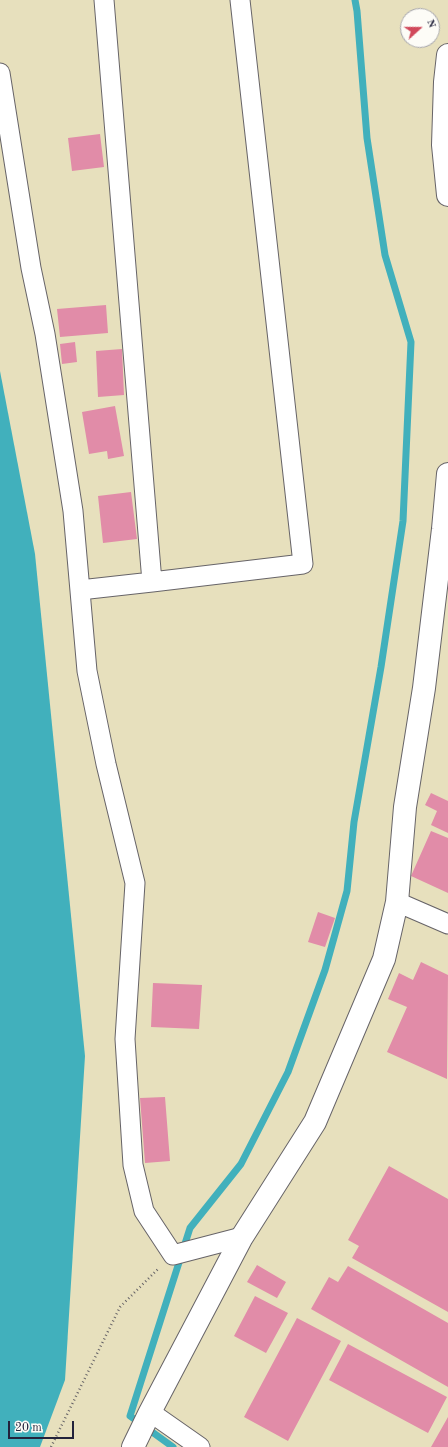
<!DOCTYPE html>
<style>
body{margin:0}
#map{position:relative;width:448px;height:1447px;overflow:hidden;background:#e7e0bd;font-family:"Old Standard TT",serif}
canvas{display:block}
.north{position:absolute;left:400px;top:8px;width:40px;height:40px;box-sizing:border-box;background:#fdfcf7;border:1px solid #a5a5ac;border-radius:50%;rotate:69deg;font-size:11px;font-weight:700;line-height:16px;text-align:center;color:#22223b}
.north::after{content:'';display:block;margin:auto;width:14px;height:18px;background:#d1495b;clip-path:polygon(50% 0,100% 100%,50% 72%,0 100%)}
.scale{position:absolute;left:8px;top:1421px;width:66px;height:18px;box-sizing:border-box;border:2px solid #22223b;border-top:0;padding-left:5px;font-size:12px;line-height:14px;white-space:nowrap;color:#22223b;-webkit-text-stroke:3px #fdfcf7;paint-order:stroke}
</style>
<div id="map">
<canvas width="448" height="1447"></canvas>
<div class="north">N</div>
<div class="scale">20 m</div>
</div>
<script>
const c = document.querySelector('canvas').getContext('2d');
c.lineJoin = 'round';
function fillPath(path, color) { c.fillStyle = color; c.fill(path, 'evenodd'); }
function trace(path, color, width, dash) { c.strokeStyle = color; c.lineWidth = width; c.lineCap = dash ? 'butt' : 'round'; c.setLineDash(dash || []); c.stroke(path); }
fillPath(new Path2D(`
 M0 371 35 554 85 1056 65 1380 40 1447H0Z`), '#41b0bc');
trace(new Path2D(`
 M173 1447 130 1416 190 1228 241 1164 288 1072 325 970 347 891 354 822 381 667 403 521 411 342 385 255 367 138 357 11 355 0`), '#41b0bc', 7);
fillPath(new Path2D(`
 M100 134 104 167 72 171 68 138Z
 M106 305 108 333 60 337 57 309Z
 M75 342 77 362 62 364 60 344Z
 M122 349 124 395 98 397 96 351Z
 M115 406 124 456 108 459 107 451 89 454 82 412Z
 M131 492 137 539 103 543 98 496Z
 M431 793 448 801V833L431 825 437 811 425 805Z
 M431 831 448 838V893L411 876Z
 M318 912 335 918 325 947 308 942Z
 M421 962 448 975 447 1079 387 1052 407 1007 388 999 399 973 413 980Z
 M153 983 202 985 199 1029 151 1027Z
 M165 1097 170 1161 145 1163 140 1098Z
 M389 1166 448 1199V1312L352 1258 359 1246 348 1240Z
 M257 1265 286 1282 277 1298 247 1282Z
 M348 1266 448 1323V1387L311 1309 329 1277 338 1282Z
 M255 1296 288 1313 266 1353 234 1336Z
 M297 1318 341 1341 288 1441 244 1417Z
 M348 1344 447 1397 428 1433 329 1380Z
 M448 1417V1447H431Z`), '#e18ca8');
const minor = new Path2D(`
 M0 73 31 268 45 334 73 511 87 671 106 764 135 883 125 1039 133 1165 144 1211 173 1255 242 1237
 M152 582 303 564 240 0
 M80 590 152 582 104 0
 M397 902 448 924
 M150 1412 200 1447`);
const tertiary = new Path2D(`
 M448 55 445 82 443 145 448 195
 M133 1447 150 1412 242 1237 315 1122 384 959 397 902 405 807 424 688 443 529 448 474`);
trace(minor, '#676468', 21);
trace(tertiary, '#676468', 24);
trace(new Path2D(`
 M51 1447 120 1307 158 1269`), '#676468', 2.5, [1, 3]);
trace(minor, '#fff', 19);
trace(tertiary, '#fff', 22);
</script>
